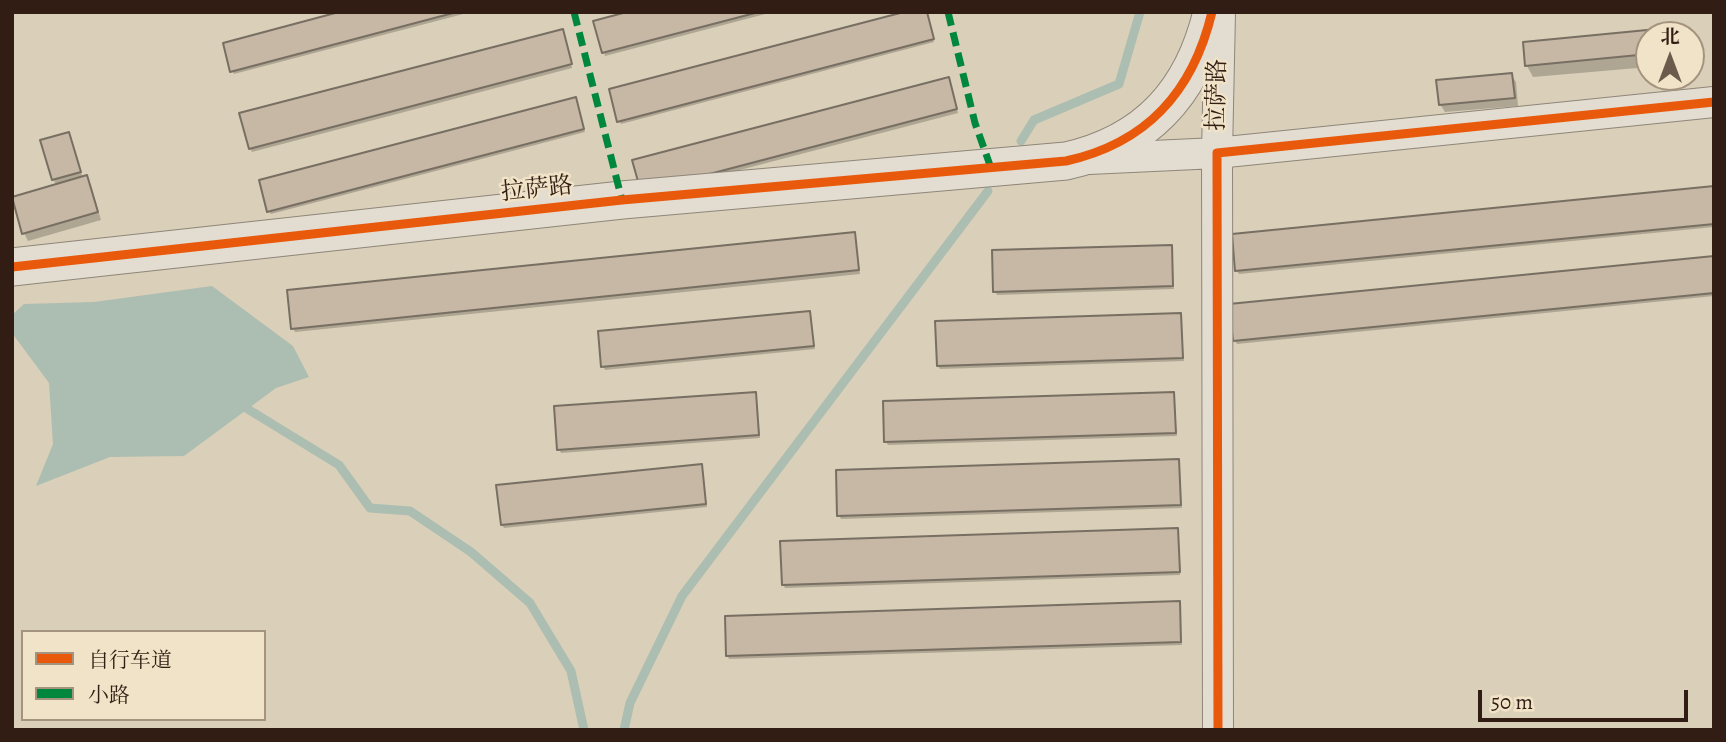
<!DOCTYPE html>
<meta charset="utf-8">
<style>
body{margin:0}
#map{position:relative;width:1726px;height:742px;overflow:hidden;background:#dacfb8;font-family:Alegreya,"Noto Serif SC",serif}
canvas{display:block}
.frame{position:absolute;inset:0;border:14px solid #311d13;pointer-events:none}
.legend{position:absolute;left:21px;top:630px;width:245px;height:91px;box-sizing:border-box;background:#f1e3c7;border:2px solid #a4947f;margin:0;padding:9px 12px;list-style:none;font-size:21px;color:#311d13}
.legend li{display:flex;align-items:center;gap:14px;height:35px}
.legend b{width:35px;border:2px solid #a4947f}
.north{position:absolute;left:1635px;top:21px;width:70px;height:70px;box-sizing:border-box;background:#f1e3c7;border:2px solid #a4947f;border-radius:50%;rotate:0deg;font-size:19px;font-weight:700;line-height:28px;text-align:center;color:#311d13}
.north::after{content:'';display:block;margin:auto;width:24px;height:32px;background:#6c5b4d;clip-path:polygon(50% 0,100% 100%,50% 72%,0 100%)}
.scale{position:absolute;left:1478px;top:690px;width:210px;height:32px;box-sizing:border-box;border:4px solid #311d13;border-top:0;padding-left:9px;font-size:21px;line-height:24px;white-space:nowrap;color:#311d13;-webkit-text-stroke:5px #f1e3c7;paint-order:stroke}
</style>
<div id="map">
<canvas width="1726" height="742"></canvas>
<div class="frame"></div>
<ul class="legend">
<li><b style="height:9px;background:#e8590c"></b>自行车道</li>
<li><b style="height:9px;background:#00873e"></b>小路</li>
</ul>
<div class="north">北</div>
<div class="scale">50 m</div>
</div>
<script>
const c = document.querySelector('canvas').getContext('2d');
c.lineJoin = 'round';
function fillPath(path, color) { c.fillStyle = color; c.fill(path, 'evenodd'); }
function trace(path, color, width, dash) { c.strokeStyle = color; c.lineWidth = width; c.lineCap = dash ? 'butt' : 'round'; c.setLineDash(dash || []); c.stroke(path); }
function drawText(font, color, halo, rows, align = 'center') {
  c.font = font + ' Alegreya,"Noto Serif SC",serif'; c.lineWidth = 5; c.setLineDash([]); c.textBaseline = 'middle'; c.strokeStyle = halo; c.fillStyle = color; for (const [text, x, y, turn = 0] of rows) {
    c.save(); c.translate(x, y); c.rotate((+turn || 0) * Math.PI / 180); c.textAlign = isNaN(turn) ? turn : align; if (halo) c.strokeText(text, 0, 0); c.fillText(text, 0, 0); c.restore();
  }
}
fillPath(new Path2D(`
 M212 286 293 346 309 377 276 388 184 456 110 457 36 486 53 444 49 383 12 333V315L24 304 94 302Z`), '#acbeb1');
fillPath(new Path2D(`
 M346 12H471L234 74 232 71Z
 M634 12H773L605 56 595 22Z
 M926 12 934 42 621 124 619 121Z
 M1677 29 1680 35H1649V67L1533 77 1527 66 1525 43Z
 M564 34 572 68 252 152 250 148Z
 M1511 74 1516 82 1518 106 1445 112 1440 104Z
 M950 83 958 113 644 195Z
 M577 102 585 132 271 214 269 211Z
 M68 134 83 178 87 177 91 185 101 220 28 241 24 233 57 186 53 179Z
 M1714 188V227L1239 274 1237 271 1234 236Z
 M854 234 860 274 295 332 293 328Z
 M1171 247 1174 289 997 295 995 291Z
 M1714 257V296L1237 344 1235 341Z
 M809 313 815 349 605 370 603 366Z
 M1180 315 1184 361 940 369 938 366Z
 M755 393 760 438 561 453 559 449Z
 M1173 393 1177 436 888 445 886 442Z
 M1178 461 1182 508 841 519 839 515Z
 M701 466 707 507 504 528 502 525Z
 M1177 530 1180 575 785 588 783 584Z
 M1179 603 1182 645 729 659 727 655Z`), '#0003');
trace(new Path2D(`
 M1021 141 1034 120 1119 84 1140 12
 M246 408 339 465 370 508 410 511 471 552 530 603 571 671 584 730
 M624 730 630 703 682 596 988 191`), '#acbeb1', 9);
const building = new Path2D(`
 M339 12H457L230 72 223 43Z
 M627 12H759L602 53 593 21Z
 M904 12H927L934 39 617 122 609 89Z
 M1678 27V35H1649V54L1525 66 1523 42Z
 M563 29 572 64 249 149 239 113Z
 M1512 73 1515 98 1439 105 1436 80Z
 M949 77 957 109 641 192 632 160Z
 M576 97 584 129 267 212 259 180Z
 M69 132 81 172 52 180 40 140Z
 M87 175 98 212 22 234 12 197Z
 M1714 186V224L1235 271 1232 234Z
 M855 232 859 270 291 329 287 290Z
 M1172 245 1173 286 993 292 992 250Z
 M1714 256V293L1233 341 1229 304Z
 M810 311 814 346 601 367 598 331Z
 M1181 313 1183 358 937 366 935 321Z
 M756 392 759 435 557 450 554 406Z
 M1174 392 1176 433 884 442 883 401Z
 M1179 459 1181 505 837 516 836 470Z
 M702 464 706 504 501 525 496 485Z
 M1178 528 1180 572 782 585 780 541Z
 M1180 601 1181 642 726 656 725 616Z`);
fillPath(building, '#c7b7a5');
trace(building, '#786f63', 2);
const minor = new Path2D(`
 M1089 159 1217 153 1220 13
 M1218 730 1217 153 1714 102`);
const tertiary = new Path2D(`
 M12 267 622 200 1066 161C1147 143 1193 92 1212 12`);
trace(minor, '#8f8679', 32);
trace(tertiary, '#8f8679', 39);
trace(minor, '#e2dcd1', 30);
trace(tertiary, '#e2dcd1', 37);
trace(new Path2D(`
 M574 12 622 200
 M948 12 975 123 991 168`), '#00873e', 7, [14, 7]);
trace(new Path2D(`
 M12 267 622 200 1066 161C1147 143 1193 92 1212 12
 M1218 730 1217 153 1714 102`), '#e8590c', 9);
drawText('24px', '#311d13', '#f1e3c7', [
 ["拉萨路",1218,95,-89],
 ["拉萨路",537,190,-6]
]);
</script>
